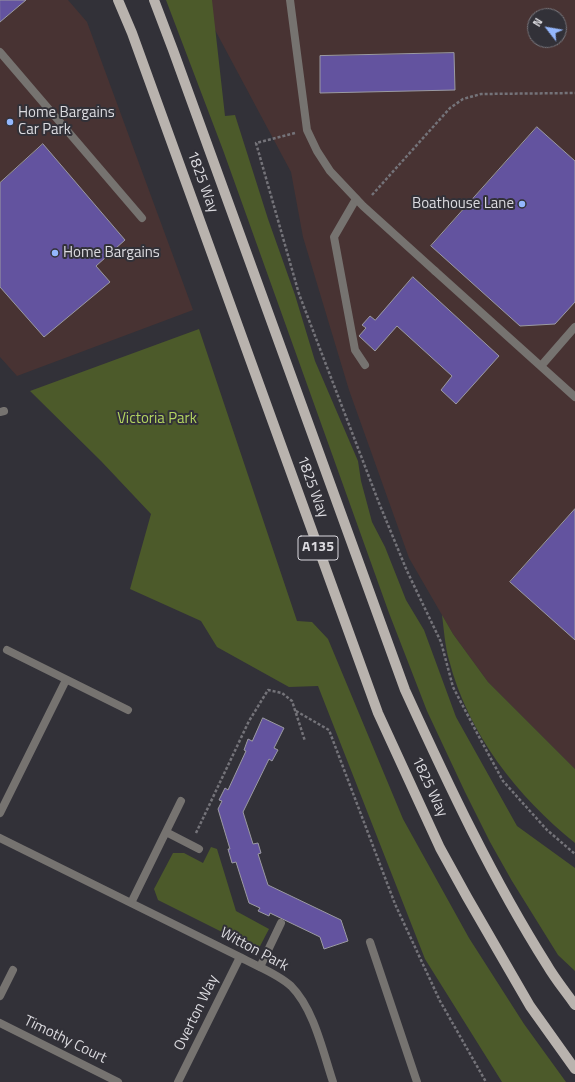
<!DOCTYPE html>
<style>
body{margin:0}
#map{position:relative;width:575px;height:1082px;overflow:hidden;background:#323138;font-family:"Titillium Web",sans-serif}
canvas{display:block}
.north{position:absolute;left:527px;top:8px;width:40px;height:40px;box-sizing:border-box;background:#323138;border:1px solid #76757b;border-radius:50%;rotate:301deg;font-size:11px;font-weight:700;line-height:16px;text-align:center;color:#dbdadf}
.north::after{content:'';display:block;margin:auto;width:14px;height:18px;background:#94b7fd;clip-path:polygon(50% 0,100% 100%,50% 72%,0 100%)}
</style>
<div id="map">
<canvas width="575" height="1082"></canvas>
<div class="north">N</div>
</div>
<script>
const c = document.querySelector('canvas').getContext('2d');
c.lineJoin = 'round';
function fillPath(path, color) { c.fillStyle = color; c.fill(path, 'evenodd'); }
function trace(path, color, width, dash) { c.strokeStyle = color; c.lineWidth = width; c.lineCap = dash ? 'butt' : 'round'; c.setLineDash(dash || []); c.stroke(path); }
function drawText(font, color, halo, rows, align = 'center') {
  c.font = font + ' "Titillium Web",sans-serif'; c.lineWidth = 4; c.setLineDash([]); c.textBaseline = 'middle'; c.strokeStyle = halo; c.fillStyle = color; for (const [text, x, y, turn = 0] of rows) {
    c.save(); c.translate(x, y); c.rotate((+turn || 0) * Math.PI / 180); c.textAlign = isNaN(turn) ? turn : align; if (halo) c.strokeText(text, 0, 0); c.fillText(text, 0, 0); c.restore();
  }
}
fillPath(new Path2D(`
 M0 0H68L87 22 193 310 17 376 0 357Z
 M199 0H575V769L488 682 453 634 409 558 349 390 303 237 291 172ZM535 16H559V40H535Z`), '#483333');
fillPath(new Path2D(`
 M166 0H212L225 116 235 115 268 219 295 295 315 361 358 461 361 481 372 522 385 547 406 600 424 630 456 717 517 826 575 868V971L558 955 512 881 490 842 465 792 427 711 389 613 223 150Z
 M199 329 297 621 312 622 328 639 403 819 469 938 524 1024 566 1082H502L425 959 318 686 289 687 217 647 201 621 130 589 151 514 101 461 30 391Z
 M442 615 453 634 488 682 575 769V843C517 796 468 734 449 660 445 646 444 630 442 615Z
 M211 847 217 849 236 911 269 929 258 950 158 900 154 889 173 853H184L203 863Z`), '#4c5a2a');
const building = new Path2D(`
 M0 0H26L0 22Z
 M454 53 455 90 320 93V56Z
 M537 127 575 161V302L555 324 520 326 431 246Z
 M43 144 125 240 96 266 110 282 44 337 0 287V183Z
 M413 277 499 356 456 404 441 390 452 376 397 326 375 351 359 336 366 328 362 325 370 316 375 320Z
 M575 509V640L510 582Z
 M263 718 284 728 274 748 278 750 272 761 269 759 243 812 253 844 258 843 261 853 258 854 268 885 341 920 348 941 324 949 320 937 270 913 269 916 258 911 260 908 249 903 236 862 232 863 228 849H230L218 809 222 801 219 800 225 788 228 790 246 751 244 750 248 739 252 741Z`);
fillPath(building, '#63539f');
trace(building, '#9b9aa2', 1);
trace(new Path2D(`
 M295 133 256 143 299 294 379 503 407 571 441 642 453 687 477 733 503 781 547 830 575 854
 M372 195 450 108 463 99 481 94 575 93
 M296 711 329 730 395 904 440 1001 486 1082
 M196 833 249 721 268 690 282 693 292 701 305 741`), '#747379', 2.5, [3, 2]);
trace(new Path2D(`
 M0 52 142 218
 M356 199 334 237 355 350 365 365
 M435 271 575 397
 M541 366 575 327
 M260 967 281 923`), '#767370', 8);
trace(new Path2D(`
 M290 0 307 130 317 151 330 171 363 206 435 271
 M0 412 4 411
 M7 650 128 710
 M0 813 66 680
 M166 832 199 849
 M0 838 240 957C256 966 277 973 291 986 314 1009 323 1052 333 1082
 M131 903 181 801
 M370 942 417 1082
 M0 996 13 970
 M0 1023 118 1082
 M178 1082 240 957`), '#767370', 8);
trace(new Path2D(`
 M118 0 132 33 378 713 440 848 467 897 530 1006 575 1069
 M154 0 173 50 405 690C448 784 492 878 547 965 555 979 566 992 575 1005`), '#b9b3ae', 10);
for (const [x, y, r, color] of [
 [10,122,4,"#94b7fd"],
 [522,204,4,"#94b7fd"],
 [55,253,4,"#94b7fd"]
]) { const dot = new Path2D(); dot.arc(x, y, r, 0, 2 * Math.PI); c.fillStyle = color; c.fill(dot); trace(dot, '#323138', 1.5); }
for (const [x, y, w] of [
 [318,548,40]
]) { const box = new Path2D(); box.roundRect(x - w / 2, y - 12, w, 24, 3); c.fillStyle = '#323138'; c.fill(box); trace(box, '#dbdadf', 1); }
drawText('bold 14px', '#dbdadf', null, [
 ["A135",318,548]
]);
drawText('15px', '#dbdadf', '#323138', [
 ["Home Bargains",18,113],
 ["Car Park",18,130],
 ["Boathouse Lane",514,204,"right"],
 ["Home Bargains",63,253]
], 'left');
drawText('15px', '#dbdadf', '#323138', [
 ["1825 Way",202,182,70],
 ["1825 Way",312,487,70],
 ["1825 Way",429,787,65],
 ["Witton Park",254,950,28],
 ["Overton Way",197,1013,-64],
 ["Timothy Court",65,1040,26]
]);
drawText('15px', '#b2d360', '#323138', [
 ["Victoria Park",157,419]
]);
</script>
